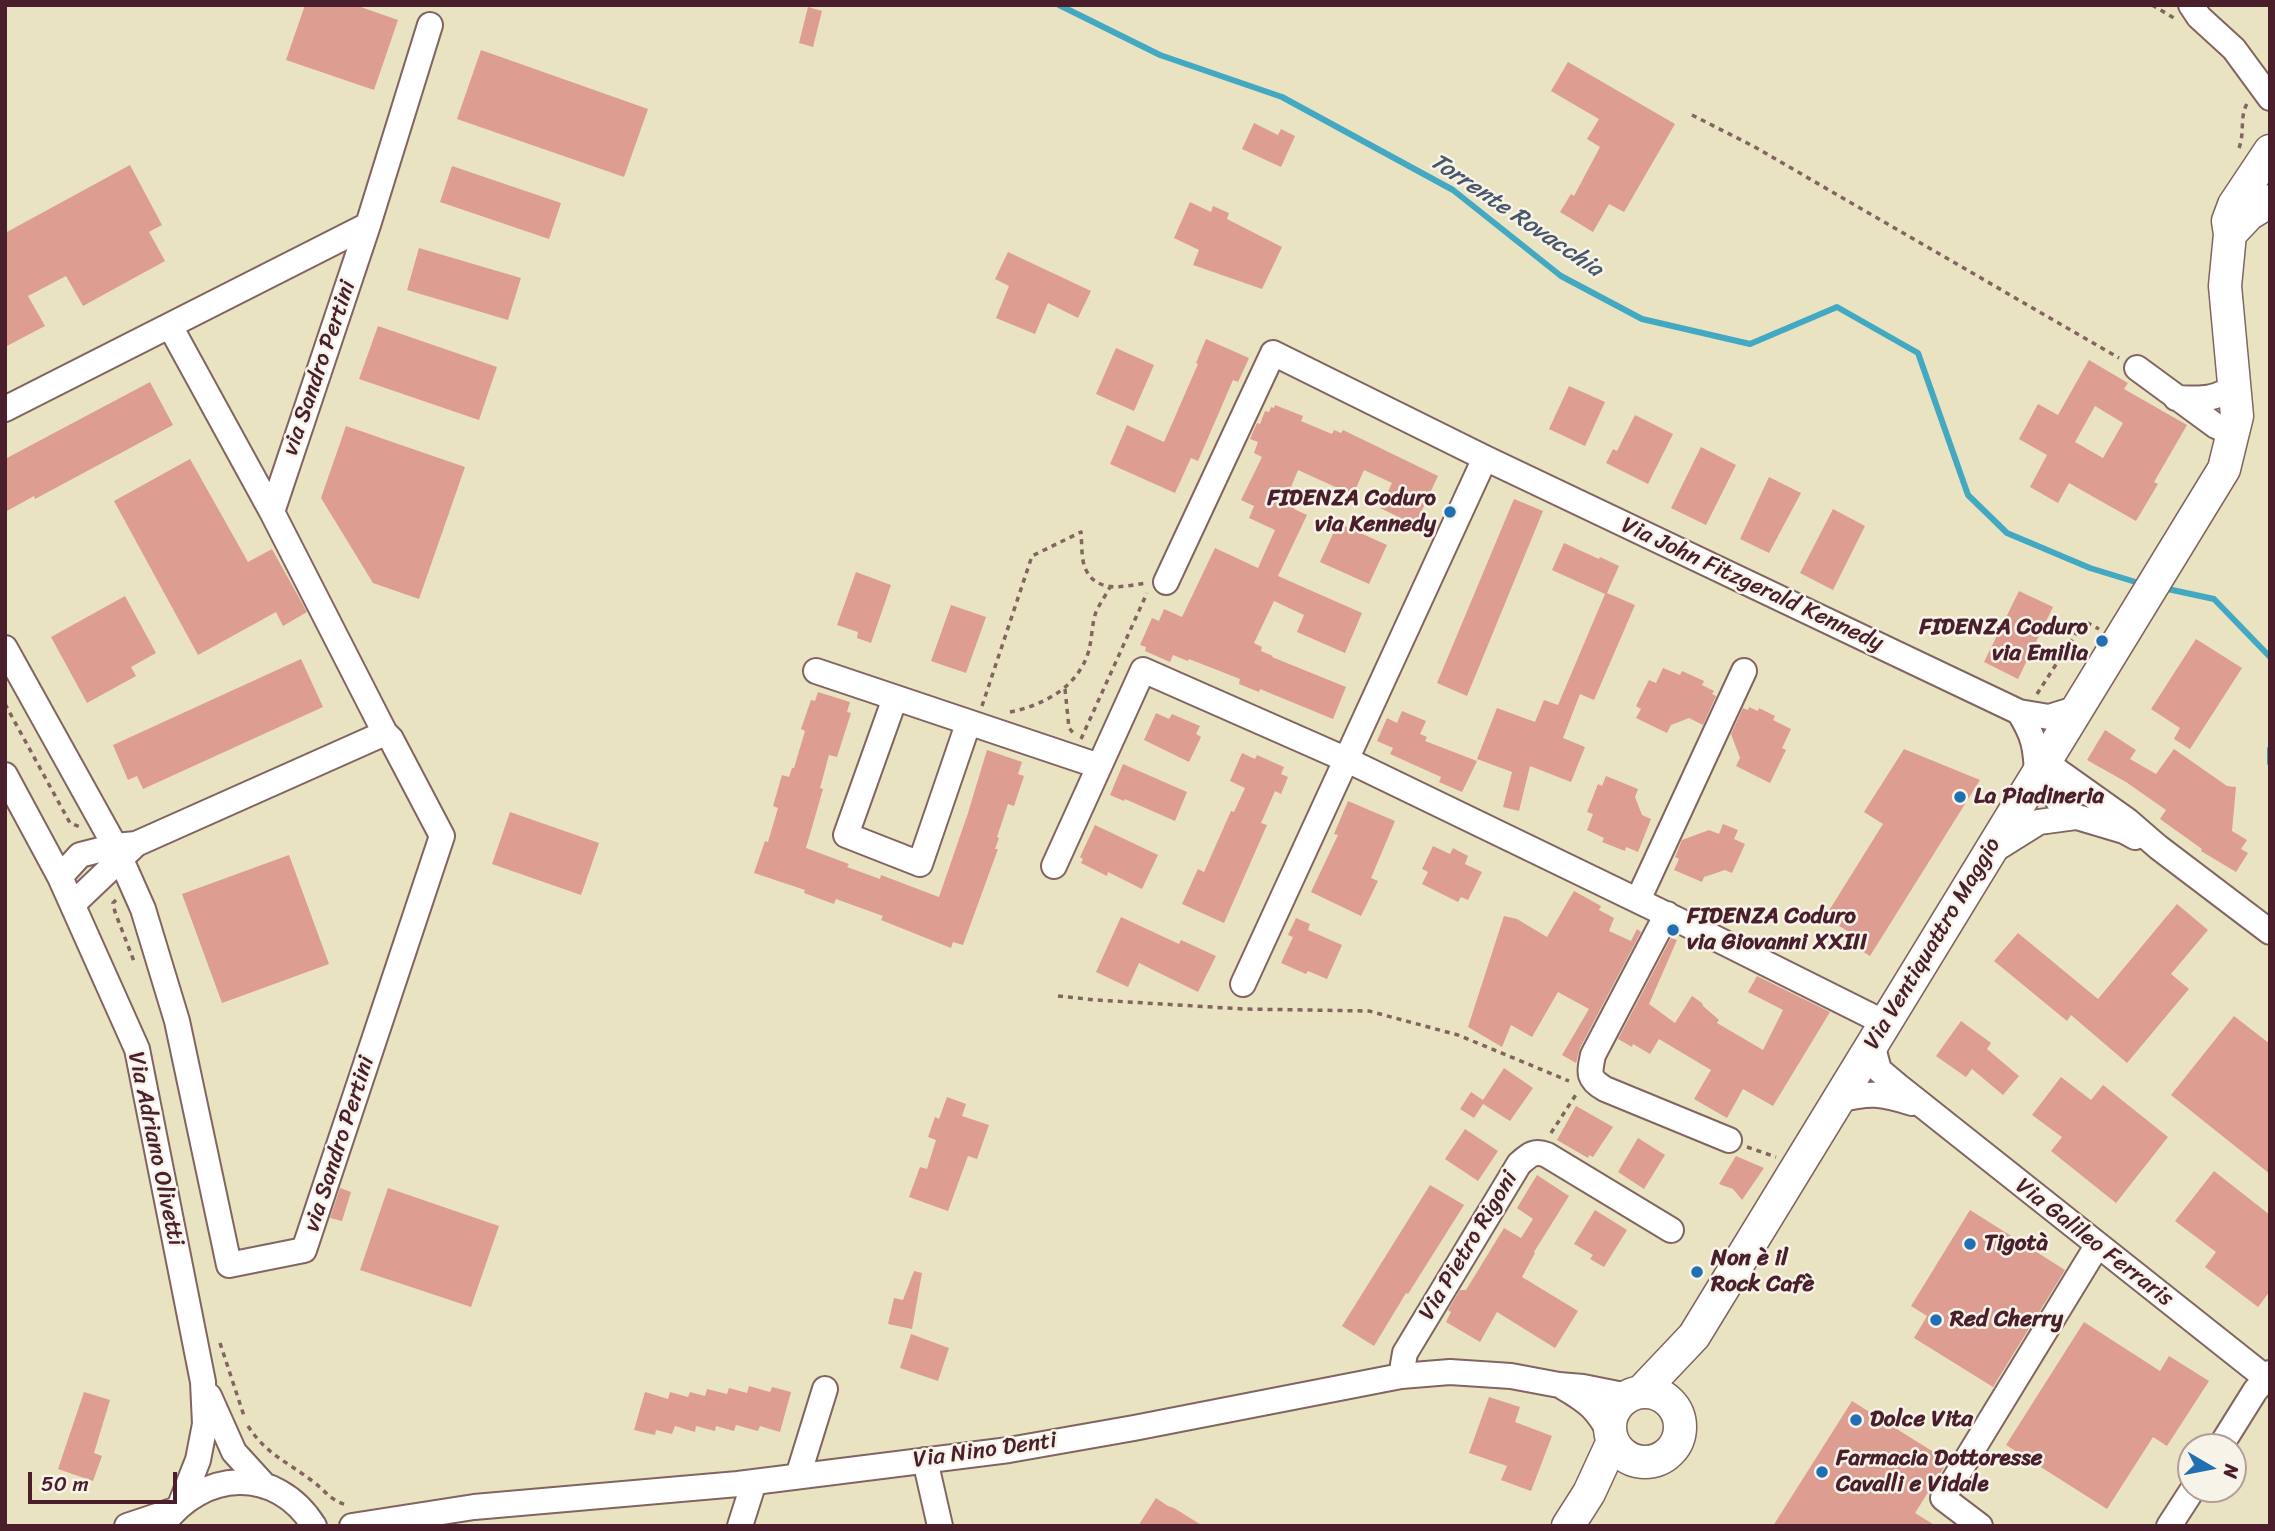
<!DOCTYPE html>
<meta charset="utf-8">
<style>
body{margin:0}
#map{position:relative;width:2275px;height:1531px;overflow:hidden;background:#eae3c2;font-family:Sriracha,sans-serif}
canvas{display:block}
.frame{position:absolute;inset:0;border:7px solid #4a1f2b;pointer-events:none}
.north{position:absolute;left:2177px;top:1433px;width:70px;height:70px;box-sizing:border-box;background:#f7f3e8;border:2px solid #b29e9c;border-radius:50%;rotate:100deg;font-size:19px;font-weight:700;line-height:28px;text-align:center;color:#4a1f2b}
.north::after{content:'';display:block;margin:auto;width:24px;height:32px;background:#1f6fb2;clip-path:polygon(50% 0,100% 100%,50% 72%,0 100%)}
.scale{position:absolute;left:28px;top:1472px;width:149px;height:32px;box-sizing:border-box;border:4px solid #4a1f2b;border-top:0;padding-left:9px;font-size:21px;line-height:24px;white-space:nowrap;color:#4a1f2b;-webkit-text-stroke:5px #f7f3e8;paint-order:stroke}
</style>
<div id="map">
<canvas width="2275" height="1531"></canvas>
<div class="frame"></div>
<div class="north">N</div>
<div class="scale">50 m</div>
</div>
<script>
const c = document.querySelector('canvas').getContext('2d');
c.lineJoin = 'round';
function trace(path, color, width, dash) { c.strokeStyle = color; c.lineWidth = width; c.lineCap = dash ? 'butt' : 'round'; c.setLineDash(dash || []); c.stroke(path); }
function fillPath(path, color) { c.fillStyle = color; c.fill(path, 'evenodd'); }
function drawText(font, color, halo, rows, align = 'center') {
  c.font = font + ' Sriracha,sans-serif'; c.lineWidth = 5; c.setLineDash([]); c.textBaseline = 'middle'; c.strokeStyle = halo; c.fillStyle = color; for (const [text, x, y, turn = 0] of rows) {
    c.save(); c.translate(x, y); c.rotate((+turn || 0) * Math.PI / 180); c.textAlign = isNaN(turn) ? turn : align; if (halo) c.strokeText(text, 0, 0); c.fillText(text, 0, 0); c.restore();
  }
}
trace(new Path2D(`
 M1059 5 1160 55 1282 97 1453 190 1561 276 1642 319 1750 344 1837 307 1918 353 1968 495 2007 533 2090 568 2142 584
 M2163 588 2214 599 2270 657
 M2270 749V763`), '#43a9c3', 6);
fillPath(new Path2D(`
 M305 5H355L398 20 374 90 286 60Z
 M808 7 822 11 813 47 799 43Z
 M481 50 648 109 624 177 457 119Z
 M1568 62 1675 124 1624 212 1609 204 1593 232 1560 212 1571 194 1574 196 1600 147 1587 139 1599 119 1551 91Z
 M1254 123 1278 135 1281 129 1295 136 1281 167 1242 149Z
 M130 165 162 225 149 232 165 261 83 306 66 276 28 296 45 326 5 347V233Z
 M452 166 561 203 549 239 440 202Z
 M1190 202 1211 212 1213 206 1229 213 1227 219 1282 247 1262 289 1193 265 1199 250 1174 238Z
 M419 248 521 278 508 320 407 290Z
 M1008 252 1091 291 1078 318 1048 303 1035 334 996 318 1009 286 995 279Z
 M378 326 497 367 479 420 359 379Z
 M1206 339 1249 358 1238 382 1233 380 1198 461 1191 458 1175 493 1110 464 1127 425 1164 442 1198 364 1196 363Z
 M1116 348 1154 365 1134 411 1096 394Z
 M2089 360 2128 383 2124 389 2187 425 2154 482 2158 484 2136 521 2069 483 2058 503 2030 487 2047 455 2019 439 2038 404 2058 415ZM2095 406 2123 423 2103 458 2075 442Z
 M150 382 173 425 35 499 34 496 5 512V459Z
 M1569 386 1605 402 1585 446 1549 429Z
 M1275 405 1303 416 1301 421 1332 434 1334 430 1341 433 1343 430 1438 476 1415 525 1380 508 1392 483 1364 470 1353 495 1298 470 1286 499 1296 504 1294 509 1307 515 1278 576 1362 613 1345 653 1297 632 1304 615 1274 601 1254 643 1262 647 1261 651 1273 656 1272 657 1346 687 1333 719 1260 689 1259 692 1239 684 1240 679 1189 659 1188 661 1173 655 1170 662 1145 651 1146 647 1140 645 1152 618 1159 621 1164 609 1182 617 1215 548 1258 568 1275 530 1249 518 1254 506 1241 500 1262 457 1254 453 1258 442 1250 439 1257 423 1260 424 1265 411 1269 412 1271 407 1274 408Z
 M1635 415 1673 434 1648 484 1606 463 1613 449 1617 451Z
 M346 426 465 467 419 599 373 583 321 498Z
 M1701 447 1736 465 1706 525 1671 508Z
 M190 459 248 562 272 549 307 612 283 626 276 612 198 655 114 501Z
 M1769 477 1801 493 1769 553 1740 539Z
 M1514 499 1543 511 1467 696 1437 683Z
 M1833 509 1865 526 1833 590 1800 573Z
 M1338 523 1387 545 1369 584 1320 562Z
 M1564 543 1599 559 1600 557 1619 566 1607 593 1635 605 1594 700 1580 694 1563 738 1585 747 1571 782 1530 766 1519 811 1503 807 1512 772 1477 759 1497 708 1535 722 1544 700 1558 705 1605 594 1552 570Z
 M856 572 891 585 871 643 857 638 858 632 837 625Z
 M2019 591 2053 607 2018 679 1984 662Z
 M125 596 156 653 131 667 136 676 87 703 51 637Z
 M951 605 986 617 966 673 931 661Z
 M2196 639 2242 668 2190 749 2174 739 2180 728 2151 709Z
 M301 659 323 707 143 789 137 776 128 780 113 745Z
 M1663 668 1680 675 1682 671 1704 681 1702 685 1714 691 1712 694 1716 696 1703 725 1689 718 1671 725 1667 733 1636 718 1641 709 1636 706 1649 680 1656 683Z
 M818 692 850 702 847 712 851 713 837 757 829 755 820 788 823 789 806 848 849 864 847 867 880 879 881 875 939 897 968 813 987 750 1022 762 1018 774 1024 776 1014 806 1008 804 997 837 999 838 995 849H998L963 945 953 942 951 948 881 920 883 916 836 899 834 904 804 893 805 890 754 873 765 841 768 842 778 808 773 806 782 775 789 777 792 768H794L805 731 801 729 811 700 815 701Z
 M1749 707 1758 711 1759 708 1775 716 1773 720 1791 729 1782 748 1786 750 1770 783 1736 766 1740 758 1731 734 1743 708 1748 710Z
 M1402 711 1426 721 1420 734 1427 737 1425 741 1477 761 1462 792 1439 782 1441 777 1390 754 1393 748 1377 741 1387 718 1397 723Z
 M1156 713 1169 719 1172 714 1200 726 1196 734 1201 737 1189 762 1144 740Z
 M2105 730 2136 750 2130 759 2156 774 2174 749 2227 786 2236 787 2232 831 2247 840 2241 849 2248 853 2236 872 2201 851 2202 849 2160 819 2166 810 2126 782 2087 760Z
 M1904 749 1980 780 1870 956 1852 945 1857 937 1825 917 1883 824 1864 812Z
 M1242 753 1255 759 1257 755 1284 767 1281 774 1288 777 1281 794 1275 791 1261 823 1267 825 1224 923 1182 904 1198 869 1204 872 1231 811 1234 812 1245 788 1230 781Z
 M1123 764 1187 792 1175 821 1125 799 1124 801 1110 795Z
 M1606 776 1638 789 1635 797 1642 815 1651 819 1638 852 1626 847 1625 851 1602 842 1604 838 1587 830 1593 814 1587 812 1598 784 1602 786Z
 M1348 801 1395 821 1371 878 1378 881 1361 916 1311 892 1338 835 1334 834Z
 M510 812 599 843 581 895 492 864Z
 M1723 824 1738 830 1734 839 1745 844 1732 873 1725 870 1704 877 1702 882 1674 870 1679 859 1675 857 1682 840 1709 830 1719 834Z
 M1095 825 1158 855 1142 889 1108 872 1107 876 1081 863 1083 859 1080 857Z
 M1433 846 1450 854 1453 848 1468 856 1465 864 1482 872 1468 900 1461 897 1458 902 1422 884 1428 872 1422 869Z
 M289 855 329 964 222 1003 182 894Z
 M1574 891 1601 906 1599 910 1614 918 1609 931 1631 941 1637 929 1641 932 1580 1048 1576 1063 1562 1055 1589 1009 1558 992 1532 1037 1511 1025 1502 1047 1468 1027 1504 916 1517 919 1547 937Z
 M2177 904 2208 930 2171 974 2189 989 2127 1063 2071 1015 2067 1021 1994 961 2018 933 2098 999Z
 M1121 917 1179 944 1181 940 1216 956 1198 992 1139 963 1128 987 1096 972Z
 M1296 918 1310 924 1308 930 1342 945 1327 979 1308 971 1306 974 1281 963 1293 937 1288 935Z
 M1671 938 1677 940 1649 1004 1675 1023 1692 996 1702 1003 1703 1006 1719 1020 1717 1023 1763 1050 1783 1010 1748 992 1757 976 1830 1012 1773 1106 1743 1089 1727 1118 1694 1099 1711 1070 1659 1039 1650 1054 1633 1044 1632 1047 1618 1039Z
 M2234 1016 2270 1044V1174L2171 1095Z
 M1961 1021 1991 1043 1987 1049 2019 1076 2003 1095 1972 1069 1966 1077 1936 1056Z
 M1504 1068 1533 1088 1510 1121 1483 1104 1474 1118 1460 1109 1471 1092 1483 1100Z
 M2061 1077 2091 1100 2103 1085 2168 1137 2116 1203 2051 1151 2062 1137 2032 1115Z
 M947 1097 966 1104 962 1116 989 1125 977 1159 968 1156 948 1211 909 1197 920 1167 927 1169 936 1140 928 1137 935 1117 939 1119Z
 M1576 1106 1613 1127 1593 1157 1589 1155 1588 1158 1557 1140Z
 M1465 1129 1498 1151 1478 1181 1445 1159Z
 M1638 1138 1665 1155 1644 1189 1618 1172Z
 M1736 1156 1764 1168 1742 1200 1733 1189 1719 1184Z
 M2214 1171 2270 1215V1291L2258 1307 2205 1267 2216 1252 2175 1221Z
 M1537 1175 1569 1196 1534 1252 1535 1253 1522 1277 1578 1311 1555 1348 1497 1312 1480 1342 1446 1322 1451 1312 1448 1310 1460 1290H1466L1504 1228 1521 1238 1533 1219 1517 1208Z
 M1430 1185 1464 1205 1408 1294 1406 1293 1374 1346 1342 1326Z
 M340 1188 351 1192 342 1221 330 1218Z
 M388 1188 499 1226 471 1307 360 1270Z
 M1595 1210 1627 1230 1604 1267 1590 1259 1593 1255 1574 1244Z
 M1970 1210 2065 1270 1993 1387 1914 1338 1927 1316 1911 1306Z
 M914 1271 922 1273 912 1329 888 1324 894 1298 903 1300Z
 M2084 1322 2160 1371 2169 1356 2209 1381 2167 1446 2153 1437 2107 1509 2006 1445Z
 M911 1334 949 1348 938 1381 900 1368Z
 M749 1386 770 1392 772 1387 791 1392 780 1432 760 1426 758 1431 736 1425 734 1431 716 1426 715 1431 696 1426 695 1432 675 1426 672 1434 656 1430 655 1435 634 1430 645 1392 668 1399 670 1392 688 1397 690 1392 705 1396 707 1389 727 1394 729 1388 747 1393Z
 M84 1392 110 1400 94 1453 102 1456 93 1481 58 1469Z
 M1489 1397 1520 1407 1515 1422 1552 1436 1531 1491 1501 1480 1507 1466 1469 1453Z
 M1852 1401 1948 1461 1915 1513 1936 1526H1773Z
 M1156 1498 1168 1506 1174 1508 1203 1526H1138Z`), '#dd9d91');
const minor = new Path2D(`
 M2191 5 2199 17 2234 49 2270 98
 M170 326 272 512
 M2137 368 2216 426 2234 434
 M2176 398C2201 399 2213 401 2235 386
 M5 409 368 225
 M1166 582 1273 353 1485 458 2019 712 2049 717 2078 708
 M5 648 115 846 143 909 177 1021 229 1265 304 1250 442 836 391 739 385 733
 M816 671 1099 766
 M895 698 846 835 920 864 968 724
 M2019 712C2034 736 2036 747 2037 775
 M2045 762 2128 821 2158 847 2270 932
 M2045 762 2051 790 2067 814 2124 831 2135 837
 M5 775 60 877 137 1049 203 1382 205 1424 198 1460 181 1503
 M136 844 385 733 272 512 368 225 430 25
 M1991 852 2039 822 2076 817
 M1054 866 1143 670 1345 759 1711 936 1885 1023
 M60 877 80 855 115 846 136 844 73 904
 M1638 900 1744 671
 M1667 914 1593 1055C1589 1074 1588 1079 1605 1089L1729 1140
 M1243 984 1485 458
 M1872 1044 1879 1070 1898 1086 2266 1378
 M1838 1100C1870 1092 1881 1093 1912 1103
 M1401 1376 1405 1353 1519 1164C1529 1155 1534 1150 1547 1155L1671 1230
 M1563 1387C1589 1402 1597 1409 1611 1435
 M209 1396 234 1452 265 1486
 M2220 1447 2255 1391 2270 1373
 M925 1460 940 1526
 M798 1476 825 1389
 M127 1526 172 1511
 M162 1526C202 1470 276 1465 314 1526
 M352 1526 474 1507 738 1484 1009 1450 1134 1428 1401 1376 1450 1372 1511 1376 1559 1385 1583 1387 1628 1396
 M740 1526 754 1482
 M1980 1526 1943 1498 2097 1246
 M2169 1526 2193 1489`);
const major = new Path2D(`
 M2230 234 2249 214 2270 201
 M1641 1392 1694 1336 2224 469 2237 416 2225 286 2230 234 2228 221 2234 205 2270 151
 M1610 1427a35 35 0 1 1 70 0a35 35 0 1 1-70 0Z
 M1568 1526 1589 1493 1613 1441`);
trace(minor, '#826460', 28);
trace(major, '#826460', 35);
trace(new Path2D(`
 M2152 5 2174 18
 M1692 115 1753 146 2119 358
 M2239 148C2245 133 2239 116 2248 102
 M1065 689 1069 728 1074 734
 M2037 694 2084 621 2099 629
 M5 704 70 823 80 827
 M982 706 1032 556 1081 532C1082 543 1081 561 1086 570 1098 594 1125 586 1146 583
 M1010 712C1045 705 1079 686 1089 650 1092 638 1092 623 1096 612 1100 603 1106 595 1110 587
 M1081 739 1147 593
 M116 900 113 903 115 912 135 964
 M1058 996 1096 1000 1244 1009 1369 1011 1458 1035 1569 1081
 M1551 1133 1577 1093
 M1747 1147 1776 1157
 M220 1343 244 1416
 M248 1426C266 1454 286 1461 311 1480 324 1489 330 1501 347 1505`), '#826460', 3.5, [5, 5]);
trace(minor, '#fff', 24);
trace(major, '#fff', 32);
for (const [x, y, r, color] of [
 [1450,512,7,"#1f6fb2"],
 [2102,641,7,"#1f6fb2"],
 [1960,797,7,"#1f6fb2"],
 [1673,930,7,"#1f6fb2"],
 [1970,1244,7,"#1f6fb2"],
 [1697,1272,7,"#1f6fb2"],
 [1936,1320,7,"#1f6fb2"],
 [1856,1420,7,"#1f6fb2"],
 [1822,1472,7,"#1f6fb2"]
]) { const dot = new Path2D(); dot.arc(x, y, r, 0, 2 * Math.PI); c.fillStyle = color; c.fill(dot); trace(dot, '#f7f3e8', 2.5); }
drawText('23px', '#4a1f2b', '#f7f3e8', [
 ["via Sandro Pertini",320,368,-71],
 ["Via John Fitzgerald Kennedy",1752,585,25],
 ["Via Ventiquattro Maggio",1933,944,-59],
 ["via Sandro Pertini",340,1144,-72],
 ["Via Adriano Olivetti",155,1149,78],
 ["Via Galileo Ferraris",2094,1243,38],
 ["Via Pietro Rigoni",1469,1246,-59],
 ["Via Nino Denti",985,1451,-8]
]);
drawText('bold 23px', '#4a1f2b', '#f7f3e8', [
 ["FIDENZA Coduro",1436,499,"right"],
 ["via Kennedy",1436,525,"right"],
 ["FIDENZA Coduro",2088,628,"right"],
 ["via Emilia",2088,654,"right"],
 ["La Piadineria",1974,797],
 ["FIDENZA Coduro",1687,917],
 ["via Giovanni XXIII",1687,943],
 ["Tigotà",1984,1244],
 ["Non è il",1711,1259],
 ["Rock Cafè",1711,1285],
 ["Red Cherry",1950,1320],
 ["Dolce Vita",1870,1420],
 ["Farmacia Dottoresse",1836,1459],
 ["Cavalli e Vidale",1836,1485]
], 'left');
drawText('italic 24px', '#475668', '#f7f3e8', [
 ["Torrente Rovacchia",1516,216,34]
]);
</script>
